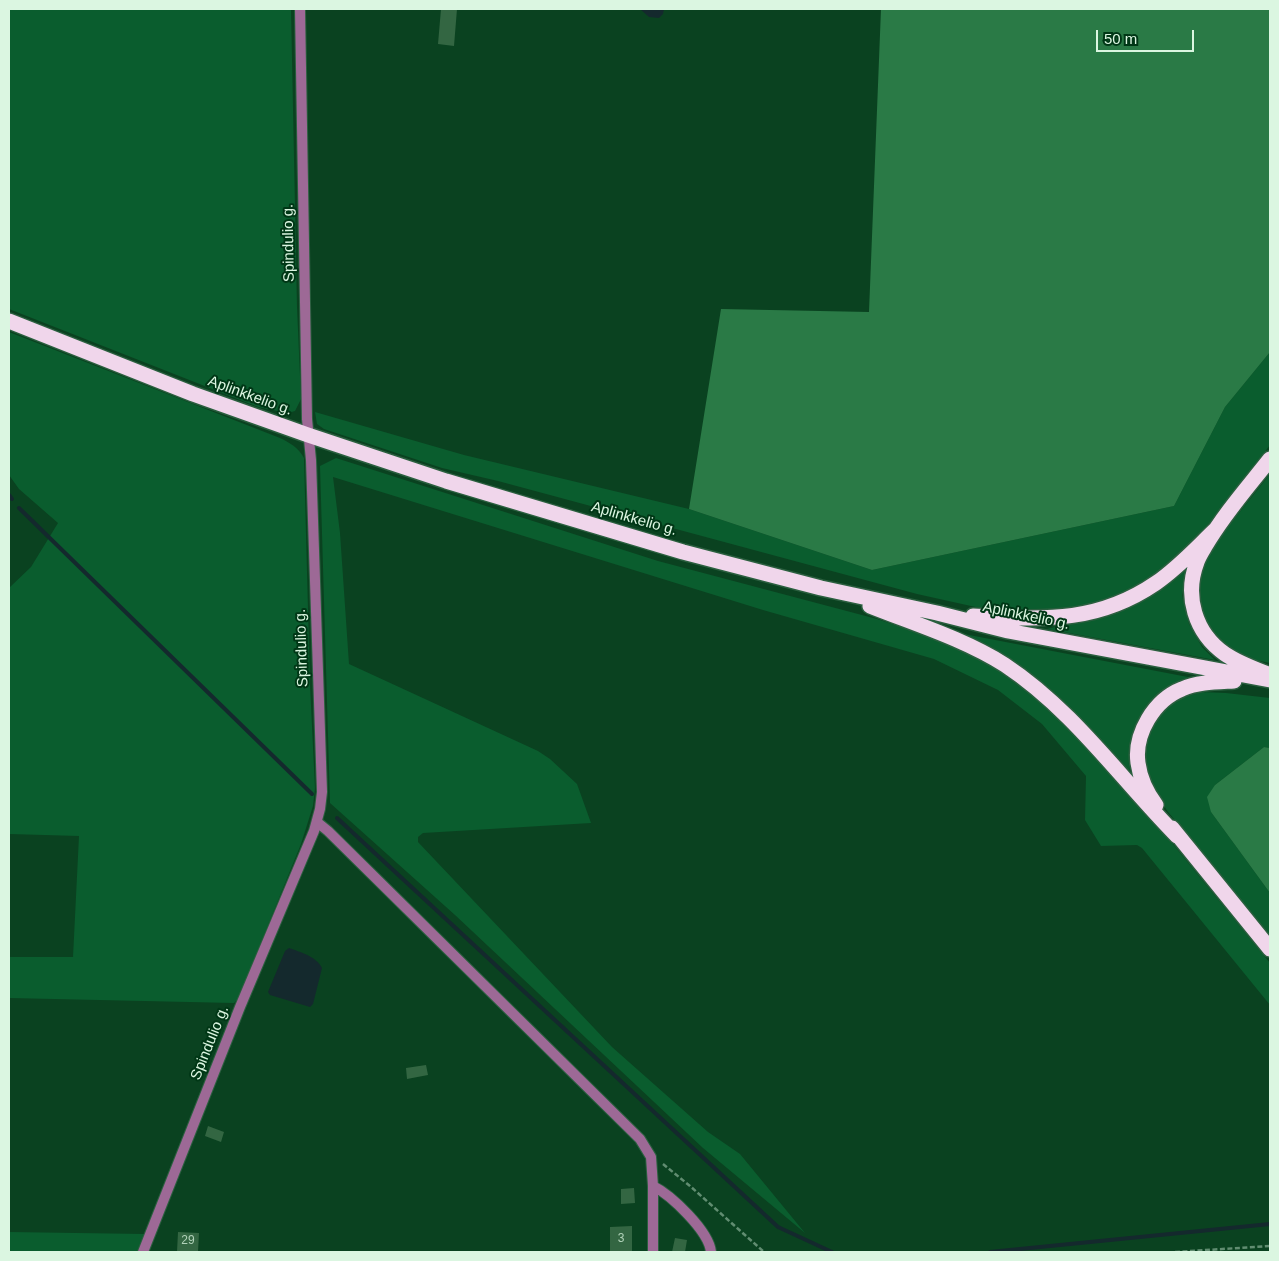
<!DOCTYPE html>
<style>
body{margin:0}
#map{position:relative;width:1279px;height:1261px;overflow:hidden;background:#0a4220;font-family:Arial,sans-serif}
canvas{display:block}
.frame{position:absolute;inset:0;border:10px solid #dbf6e1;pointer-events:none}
.scale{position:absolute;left:1096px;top:30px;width:98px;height:22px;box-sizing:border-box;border:2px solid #dbf6e1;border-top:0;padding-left:6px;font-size:15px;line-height:18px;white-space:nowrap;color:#dbf6e1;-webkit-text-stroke:4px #003716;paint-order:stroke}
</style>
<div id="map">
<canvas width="1279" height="1261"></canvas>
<div class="frame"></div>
<div class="scale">50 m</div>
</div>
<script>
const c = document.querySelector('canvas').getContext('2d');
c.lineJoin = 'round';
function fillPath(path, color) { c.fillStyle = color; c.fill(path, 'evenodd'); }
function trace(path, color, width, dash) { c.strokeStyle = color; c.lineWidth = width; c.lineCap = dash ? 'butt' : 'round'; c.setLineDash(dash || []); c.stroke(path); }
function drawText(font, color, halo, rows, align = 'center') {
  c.font = font + ' Arial,sans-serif'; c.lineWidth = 4; c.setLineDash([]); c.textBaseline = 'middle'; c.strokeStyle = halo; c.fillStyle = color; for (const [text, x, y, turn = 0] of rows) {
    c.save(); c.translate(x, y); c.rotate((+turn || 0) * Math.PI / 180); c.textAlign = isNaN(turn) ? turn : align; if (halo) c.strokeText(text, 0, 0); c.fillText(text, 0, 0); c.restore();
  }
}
fillPath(new Path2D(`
 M9 9H291L297 307 301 399 295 411 288 413 258 407 9 309Z
 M9 332 280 438C290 443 298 447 304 458L310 685 315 788 313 806 301 844 238 999 234 1003 9 998V957H73L79 836 9 834V588L31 567 58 523 19 489 9 475Z
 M1270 352V445L1212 521 1185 552 1154 579 1109 604 1043 614 989 610 917 594 498 481 442 468 324 429 317 424 315 412 464 455 689 509 872 570 1174 506 1225 407Z
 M336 458 658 561 877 619 943 641 984 662 1020 683 1063 719 1168 838 1270 963V1005L1142 848 1137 845 1101 846 1085 820 1086 776 1042 724 998 690 934 659 763 610 333 477 340 533 349 664 538 751 550 759 577 784 591 823 423 833 418 837V842L612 1047 708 1132 740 1154 805 1233 703 1148 455 915 330 803 320 466Z
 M1270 474V663L1250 659 1233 652 1218 641 1199 609 1198 591 1200 574 1211 548Z
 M1190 563 1182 595 1189 624 1202 647 1215 660 1047 629 1124 609 1158 589Z
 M964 634 1193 678C1182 685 1158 696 1150 705 1131 725 1130 750 1130 776 1097 733 1059 692 1015 662 999 651 981 643 964 634Z
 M1201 692 1226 693 1270 698V748L1264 747 1215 785 1211 812 1270 893V935L1168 812 1152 788 1144 766 1146 740 1155 719 1164 708 1177 699Z
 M9 1232 145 1234 137 1252H9Z`), '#0a5d2e');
fillPath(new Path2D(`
 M881 9H1270V352L1225 407 1174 506 872 570 689 509 721 309 869 312Z
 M1264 747 1270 748V893L1211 812 1207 797 1215 785Z`), '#2a7a46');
fillPath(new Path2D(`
 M640 9H664L663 14 659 18 649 17Z
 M289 948C300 952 316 956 322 968L313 1004 310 1007 270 995 268 992 285 951Z`), '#14292d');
trace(new Path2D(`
 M9 495 12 499
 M19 508 312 794
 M337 818 778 1227 832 1252
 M990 1252 1270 1224`), '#14292d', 4);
fillPath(new Path2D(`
 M441 9H457L454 46 438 44Z
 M426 1065 428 1075 407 1079 406 1068Z
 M208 1126 224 1132 221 1142 205 1136Z
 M634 1188 635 1203 621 1204V1189Z
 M632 1226V1252H610V1227Z
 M178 1232 199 1233 198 1252H177Z
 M675 1238 687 1240 685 1252H672Z`), '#336642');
const street = new Path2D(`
 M317 822 328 831 640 1139 651 1157 653 1186V1252
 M653 1186C671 1195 709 1231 711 1252
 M143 1252 240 1007 314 831 320 809 322 792 311 460 307 419 300 9`);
const highway = new Path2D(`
 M9 321 193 394 308 435 446 481 683 552 821 588 937 613 1008 631 1270 680
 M870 606C915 624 964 639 1005 665 1073 710 1120 778 1177 836
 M973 616C1042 619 1096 624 1156 583 1178 568 1197 547 1216 529
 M1270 675C1255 669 1238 663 1225 654 1195 633 1184 596 1197 562 1199 556 1203 550 1206 545 1224 514 1248 487 1270 459
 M1156 805C1147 793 1140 778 1138 763 1134 734 1154 700 1182 689 1198 682 1216 682 1234 681
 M1172 828 1270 949`);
trace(street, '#2b5f3f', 12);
trace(highway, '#2b5f3f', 18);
trace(new Path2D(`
 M663 1164 690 1186 764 1252
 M1175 1252 1270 1246`), '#618d71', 2.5, [5, 2.5]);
trace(street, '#9d6996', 10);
trace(highway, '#f0d6eb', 15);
drawText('12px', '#b1d2b9', null, [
 ["3",621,1239],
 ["29",188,1241]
]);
drawText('15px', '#dbf6e1', '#003716', [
 ["Spindulio g.",289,243,-91],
 ["Aplinkkelio g.",250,396,20],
 ["Aplinkkelio g.",634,519,16],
 ["Aplinkkelio g.",1026,616,12],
 ["Spindulio g.",302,648,-92],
 ["Spindulio g.",210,1043,-68]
]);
</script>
